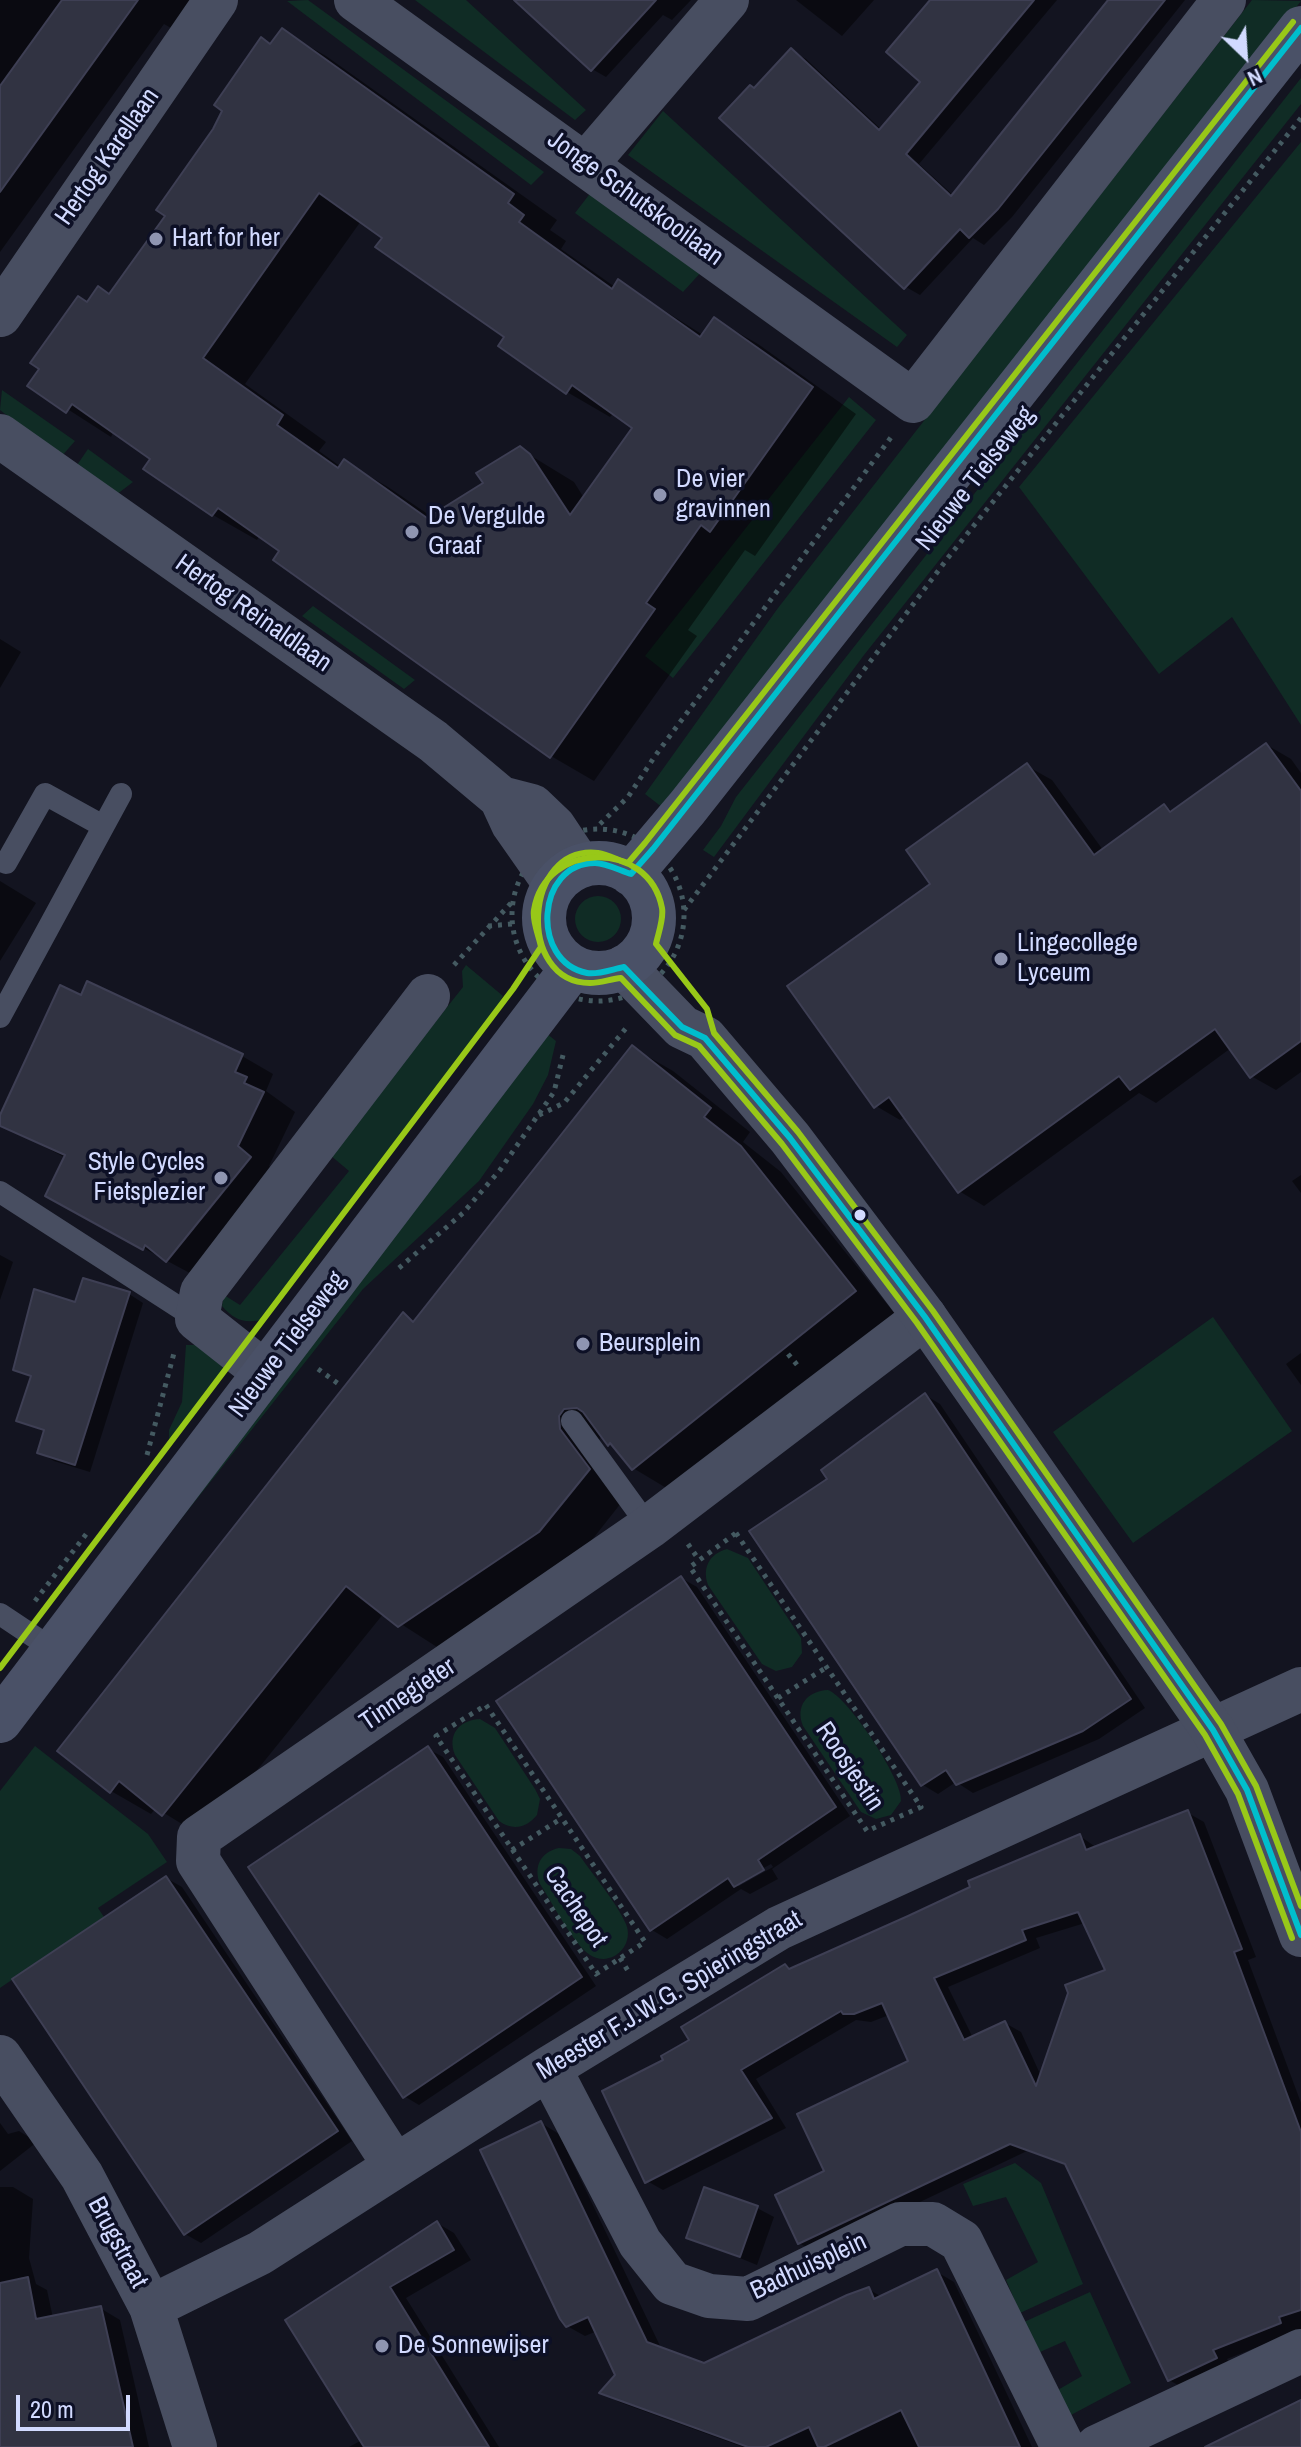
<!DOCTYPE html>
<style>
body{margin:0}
#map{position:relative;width:1301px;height:2447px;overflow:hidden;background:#131420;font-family:"Archivo Narrow",sans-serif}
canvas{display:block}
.north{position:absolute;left:1205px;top:16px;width:80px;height:80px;-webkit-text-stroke:6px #0d1026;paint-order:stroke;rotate:155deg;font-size:22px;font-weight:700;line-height:32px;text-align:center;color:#d2daff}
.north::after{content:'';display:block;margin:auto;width:28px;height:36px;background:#d2daff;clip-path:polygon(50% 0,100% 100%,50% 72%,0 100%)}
.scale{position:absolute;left:16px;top:2395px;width:114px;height:36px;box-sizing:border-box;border:4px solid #d2daff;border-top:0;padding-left:10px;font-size:24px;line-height:28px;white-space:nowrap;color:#d2daff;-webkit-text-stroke:6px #0d1026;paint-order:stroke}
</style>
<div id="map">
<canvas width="1301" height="2447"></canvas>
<div class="north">N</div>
<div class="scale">20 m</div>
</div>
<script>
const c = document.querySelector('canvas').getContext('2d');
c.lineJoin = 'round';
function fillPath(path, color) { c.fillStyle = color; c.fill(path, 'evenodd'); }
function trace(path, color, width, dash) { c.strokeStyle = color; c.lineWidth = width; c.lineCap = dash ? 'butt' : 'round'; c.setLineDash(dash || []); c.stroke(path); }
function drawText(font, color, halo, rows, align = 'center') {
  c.font = font + ' "Archivo Narrow",sans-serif'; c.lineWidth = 7; c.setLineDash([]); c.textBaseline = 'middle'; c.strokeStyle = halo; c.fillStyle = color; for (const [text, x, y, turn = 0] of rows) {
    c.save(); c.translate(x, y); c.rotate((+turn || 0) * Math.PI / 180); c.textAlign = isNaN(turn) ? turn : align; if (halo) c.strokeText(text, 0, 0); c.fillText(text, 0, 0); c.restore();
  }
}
fillPath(new Path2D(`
 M308 0 544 172 531 185 287 1Z
 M415 0H466L586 110 575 120Z
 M1252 0 1301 1 671 814 645 794 778 608Z
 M1301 78V104L864 655 714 857 703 850 721 826 736 797Z
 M663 111 907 335 897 347 628 155Z
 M1301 142V725L1232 617 1159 674 1019 487Z
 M592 191 703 270 683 292 575 213Z
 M2 390 75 441 61 457 0 410Z
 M849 397 876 420 673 678 645 656Z
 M88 449 133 482 116 495 77 465Z
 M313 606 415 680 404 689 302 616Z
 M575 919a23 23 0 1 1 46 0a23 23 0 1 1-46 0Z
 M466 965 503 996 484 1031 265 1319C245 1324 235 1321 222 1306L224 1295 240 1305 349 1171 330 1155 463 987 462 971Z
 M541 1029 556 1041 548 1075 533 1104 479 1181 363 1289 117 1600Z
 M1213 1317 1292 1431 1133 1543 1053 1432Z
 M186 1345H208L223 1363 222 1378 169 1442V1430L182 1402Z
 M727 1549 748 1558 801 1638 802 1653 792 1667 776 1671 762 1664 708 1585C702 1568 709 1554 727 1549Z
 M828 1690C847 1696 904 1781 901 1801L891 1815 876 1819 861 1812 803 1726C795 1706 807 1691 828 1690Z
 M480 1719 495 1728 535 1789 540 1799 537 1815C526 1828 513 1831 499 1821L455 1755C447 1735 459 1720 480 1719Z
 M35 1746 148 1834 167 1862 98 1908 104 1917 0 1988V1791Z
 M559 1848 571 1849 580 1856C595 1878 615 1900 626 1924 635 1946 611 1968 590 1955 573 1944 552 1902 540 1884 533 1866 541 1852 559 1848Z
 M1015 2163 1041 2183 1083 2284 1020 2313 1006 2280 1038 2262 1006 2197 973 2206 963 2184Z
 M1090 2292 1131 2383 1071 2415 1056 2391 1082 2376 1065 2341 1040 2352 1024 2322Z`), '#102c25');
fillPath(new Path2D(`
 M0 0H191L171 28 164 24 0 252Z
 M517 0H691L672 20 663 15 606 77 592 69Z
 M796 0H874L842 36Z
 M932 0H1057L919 164 954 196 1108 0H1185L1012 217 984 245 973 238 920 295 906 287 755 90 791 51 806 59 882 130 923 82Z
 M282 31 326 56 557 220 550 230 566 241 561 249 615 287 619 282 703 335 714 319 758 344 856 414 755 556 745 550 688 630 697 636 594 781 551 756 260 535 257 540 213 515 146 468 153 459 114 431 111 437 30 385 88 304 110 295 168 215ZM361 221 507 337 567 392 610 417 614 413 634 427 584 498 574 482 520 449 485 483 432 517 388 487 345 462 341 467 319 451 326 442 245 384Z
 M0 639 21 652 0 688Z
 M1267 745 1291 759 1301 773V1072L1276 1090 1251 1076 1231 1048 1156 1103 1139 1093 984 1206 959 1191 906 1116 900 1120 876 1106 933 884 1027 766 1052 780 1103 850 1164 806 1174 812Z
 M0 881 36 903 0 961Z
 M633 1048 673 1071 750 1132 743 1142 781 1172 895 1314 673 1492 633 1468 602 1435 599 1440 629 1493 580 1555 440 1649 384 1613 203 1837 156 1808 151 1814 111 1791 403 1315 416 1322Z
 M242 1056 273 1074 266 1091 295 1112 269 1166 281 1176 199 1278 80 1214 66 1158 0 1124V1120Z
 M1301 1175V1193L1292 1181Z
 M0 1255 13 1262 0 1300Z
 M129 1294 143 1303 90 1472 54 1461 39 1452 45 1432 19 1420 32 1378 15 1369 77 1304Z
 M1301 1353V1385L1286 1364Z
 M925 1395 940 1404 1145 1708 1099 1739 973 1793 956 1782 938 1794 923 1785 830 1479Z
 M681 1578 697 1587 850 1816 772 1869 778 1879 750 1894 741 1889 667 1939 652 1930 499 1701ZM771 1864 773 1867 739 1886H731Z
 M428 1749 443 1757 596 1986 419 2105 404 2096Z
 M1188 1813 1204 1822 1256 1957 1248 1960 1301 2103V2330L1227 2359 1231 2367 1185 2389 1169 2380 1068 2166 1027 2151 815 2252 799 2243 826 2172 910 2062 889 2015 871 2022 856 2020 756 2079 786 2128 663 2190 647 2181 666 2061 786 1966 793 1970 1080 1836 1097 1848ZM1085 1923 1108 1971 1041 2076 1021 2032 1005 2023 973 2038 948 1987 1040 1948 1036 1938Z
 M166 1878 182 1887 352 2141 201 2243 185 2234Z
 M0 2123 8 2134 19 2131 37 2142 0 2171Z
 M541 2123 559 2134 662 2350 704 2365 868 2289 882 2297 937 2272 954 2282 1032 2447H743L619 2402 602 2392 618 2375 597 2331 585 2336 567 2326Z
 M0 2187H13L33 2199 29 2258 36 2284 47 2290 53 2318 100 2308 120 2320 149 2447H0Z
 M757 2208 774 2217 757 2265 688 2237Z
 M437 2223 454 2233 471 2260 406 2298 499 2447H349L362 2440 288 2321Z`), '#0007');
const building = new Path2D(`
 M62 0H138L0 192V86Z
 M514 0H656L591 71Z
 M930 0H1034L906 154 951 196 1108 0H1165L998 209 969 238 960 229 904 289 719 118 750 85 754 88 791 48 879 130 920 82 886 52Z
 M282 28 514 194 508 203 524 215 519 222 612 289 618 279 700 337 714 317 813 387 710 532 701 525 646 603 655 609 550 758 273 560 279 551 218 508 212 516 143 469 150 459 72 404 66 413 27 386 39 369 30 363 78 296 87 302 98 286 109 294 165 216 156 210 213 129 222 111 214 105 261 37 270 44ZM319 193 382 238 375 247 504 337 498 346 566 394 572 385 632 428 570 515 530 454 520 446 476 473 483 483 427 518 344 459 338 468 277 425 283 415 203 358Z
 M1266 743 1301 791V1041L1250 1078 1215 1029 1130 1090 1119 1076 958 1193 889 1097 874 1108 787 986 930 884 906 850 1027 763 1094 855 1164 804 1170 812Z
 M87 981 243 1054 235 1072 247 1077 244 1083 264 1092 238 1146 251 1157 166 1262 145 1245 143 1250 45 1196 65 1155 0 1126V1115L60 985 81 995Z
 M632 1045 711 1108 704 1117 741 1146 856 1291 632 1470 610 1443 608 1446 583 1412 577 1408 564 1409 559 1416 560 1429 590 1469 539 1532 398 1627 346 1586 162 1816 119 1781 110 1793 57 1751 403 1312 413 1322Z
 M83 1278 130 1292 75 1465 37 1453 44 1430 16 1421 31 1376 13 1370 34 1289 75 1302Z
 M925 1393 1131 1699 1083 1731 956 1785 946 1770 921 1786 749 1531 827 1479 821 1470Z
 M681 1576 836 1807 758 1860 764 1870 734 1887 728 1878 650 1931 496 1701Z
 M428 1746 582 1977 403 2098 248 1867Z
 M1188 1810 1242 1949 1234 1952 1301 2132V2310L1279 2317 1281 2323 1213 2350 1217 2358 1168 2381 1065 2164 1010 2144 798 2244 775 2195 824 2171 797 2114 908 2061 882 2003 854 2014H843L841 2011 741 2070 772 2118 645 2183 602 2091 663 2060 661 2056 689 2040 681 2027 785 1964 789 1969 908 1916 970 1887 968 1881 1080 1834 1086 1850ZM1078 1912 1105 1970 1065 1985 1068 1993 1036 2086 1005 2021 964 2040 934 1978 1026 1940 1022 1930Z
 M166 1876 338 2131 184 2235 12 1979Z
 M541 2121 647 2342 704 2363 847 2295 869 2287 874 2299 937 2269 1020 2447H919L901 2410 824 2447H818L809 2427 766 2447H748L599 2393 615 2375 588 2317 566 2327 560 2319 480 2150Z
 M704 2187 758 2206 740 2257 686 2238Z
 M437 2221 454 2250 390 2287 489 2447H364L285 2320Z
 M28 2277 36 2319 101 2306 133 2447H0V2283Z
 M1301 2400V2447H1205Z`);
fillPath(building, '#313342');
trace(building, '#3e3f54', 2);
trace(new Path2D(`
 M600 824 628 797 655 756 892 436
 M512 915a86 86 0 1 1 172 0a86 86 0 1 1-172 0Z
 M684 910 947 559 1301 118
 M488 926 512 924
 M454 965 512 902
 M539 1115 564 1103 627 1027
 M399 1268 463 1213 500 1170 554 1092 564 1051
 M788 1354 798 1366
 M318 1369 340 1385
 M147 1455 174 1353
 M736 1533 921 1807 867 1831 690 1567Z
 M688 1544 699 1560
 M35 1601 87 1533
 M778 1698 827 1667
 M486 1705 645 1942 596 1974 436 1736Z
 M512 1850 562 1818
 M620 1958 630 1974`), '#445a61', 5, [4, 6]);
trace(new Path2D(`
 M6 863 45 794 103 826
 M0 1017 121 794
 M0 1192 197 1319
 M572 1421 649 1527
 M0 1614 36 1638`), '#484e61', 22);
trace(new Path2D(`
 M356 0 913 401 1224 0
 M587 163 727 0
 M0 315 216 0
 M0 436 433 741 501 798 513 824 555 884
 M501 798 532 806 554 827 580 866
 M249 1360 197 1319 202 1292 428 996
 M0 2057 82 2176 151 2307 195 2447
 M549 2068 640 2243 672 2283 709 2296 748 2299 900 2224H933L961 2241 1063 2447
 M395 2166 198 1861 199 1837 649 1527 925 1317
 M151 2307 260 2253 549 2068 779 1928 1301 1689
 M1097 2447 1301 2351`), '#484e61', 44);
trace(new Path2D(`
 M624 967 682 1027 705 1038 790 1138 925 1317 1018 1450 1213 1730 1247 1790 1301 1935`), '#484e61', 44);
trace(new Path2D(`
 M544 918a55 55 0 1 1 110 0a55 55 0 1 1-110 0Z
 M631 874 687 808 1301 28
 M0 1721 573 967`), '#4a5167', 44);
trace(new Path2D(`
 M1301 28 653 849 631 874C621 871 606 863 595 863 536 863 530 962 587 973 598 975 613 969 624 967L682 1027 705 1038 790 1138 925 1317 1213 1730 1247 1790 1301 1935`), '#00becd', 6);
trace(new Path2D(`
 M1292 1938 1238 1794 1205 1735 917 1323 782 1144 699 1046 675 1035 621 978C611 979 600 983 590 983 516 983 523 844 598 853 608 855 618 860 628 863L645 843 1293 22`), '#98c818', 6);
trace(new Path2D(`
 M0 1668 513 989 541 947C539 936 532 921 534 910 545 841 649 839 662 908 664 919 658 934 656 944L707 1009 714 1033 798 1132 933 1311 1221 1724 1256 1786 1301 1906`), '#98c818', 6);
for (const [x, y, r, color] of [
 [156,239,8,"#8f95b1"],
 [660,495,8,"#8f95b1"],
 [412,532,8,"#8f95b1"],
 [1001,959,8,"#8f95b1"],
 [221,1178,8,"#8f95b1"],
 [860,1215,7,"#d2daff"],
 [583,1344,8,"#8f95b1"],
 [382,2346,8,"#8f95b1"]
]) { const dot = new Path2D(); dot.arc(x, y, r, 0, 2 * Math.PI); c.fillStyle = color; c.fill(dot); trace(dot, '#0d1026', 3); }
drawText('26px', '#d2daff', '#0d1026', [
 ["Hertog Karellaan",108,157,-55],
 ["Jonge Schutskooilaan",635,199,36],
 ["Nieuwe Tielseweg",976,479,-52],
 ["Hertog Reinaldlaan",253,614,35],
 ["Nieuwe Tielseweg",288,1345,-53],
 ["Tinnegieter",408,1695,-34],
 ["Roosjestin",849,1767,56],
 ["Cachepot",575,1907,56],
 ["Meester F.J.W.G. Spieringstraat",670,1996,-31],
 ["Brugstraat",117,2243,62],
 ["Badhuisplein",809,2267,-25]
]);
drawText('26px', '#d2daff', '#0d1026', [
 ["Hart for her",172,239],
 ["De vier",676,480],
 ["gravinnen",676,510],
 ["De Vergulde",428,517],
 ["Graaf",428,547],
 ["Lingecollege",1017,944],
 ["Lyceum",1017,974],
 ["Style Cycles",205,1163,"right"],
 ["Fietsplezier",205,1193,"right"],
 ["Beursplein",599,1344],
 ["De Sonnewijser",398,2346]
], 'left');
</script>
